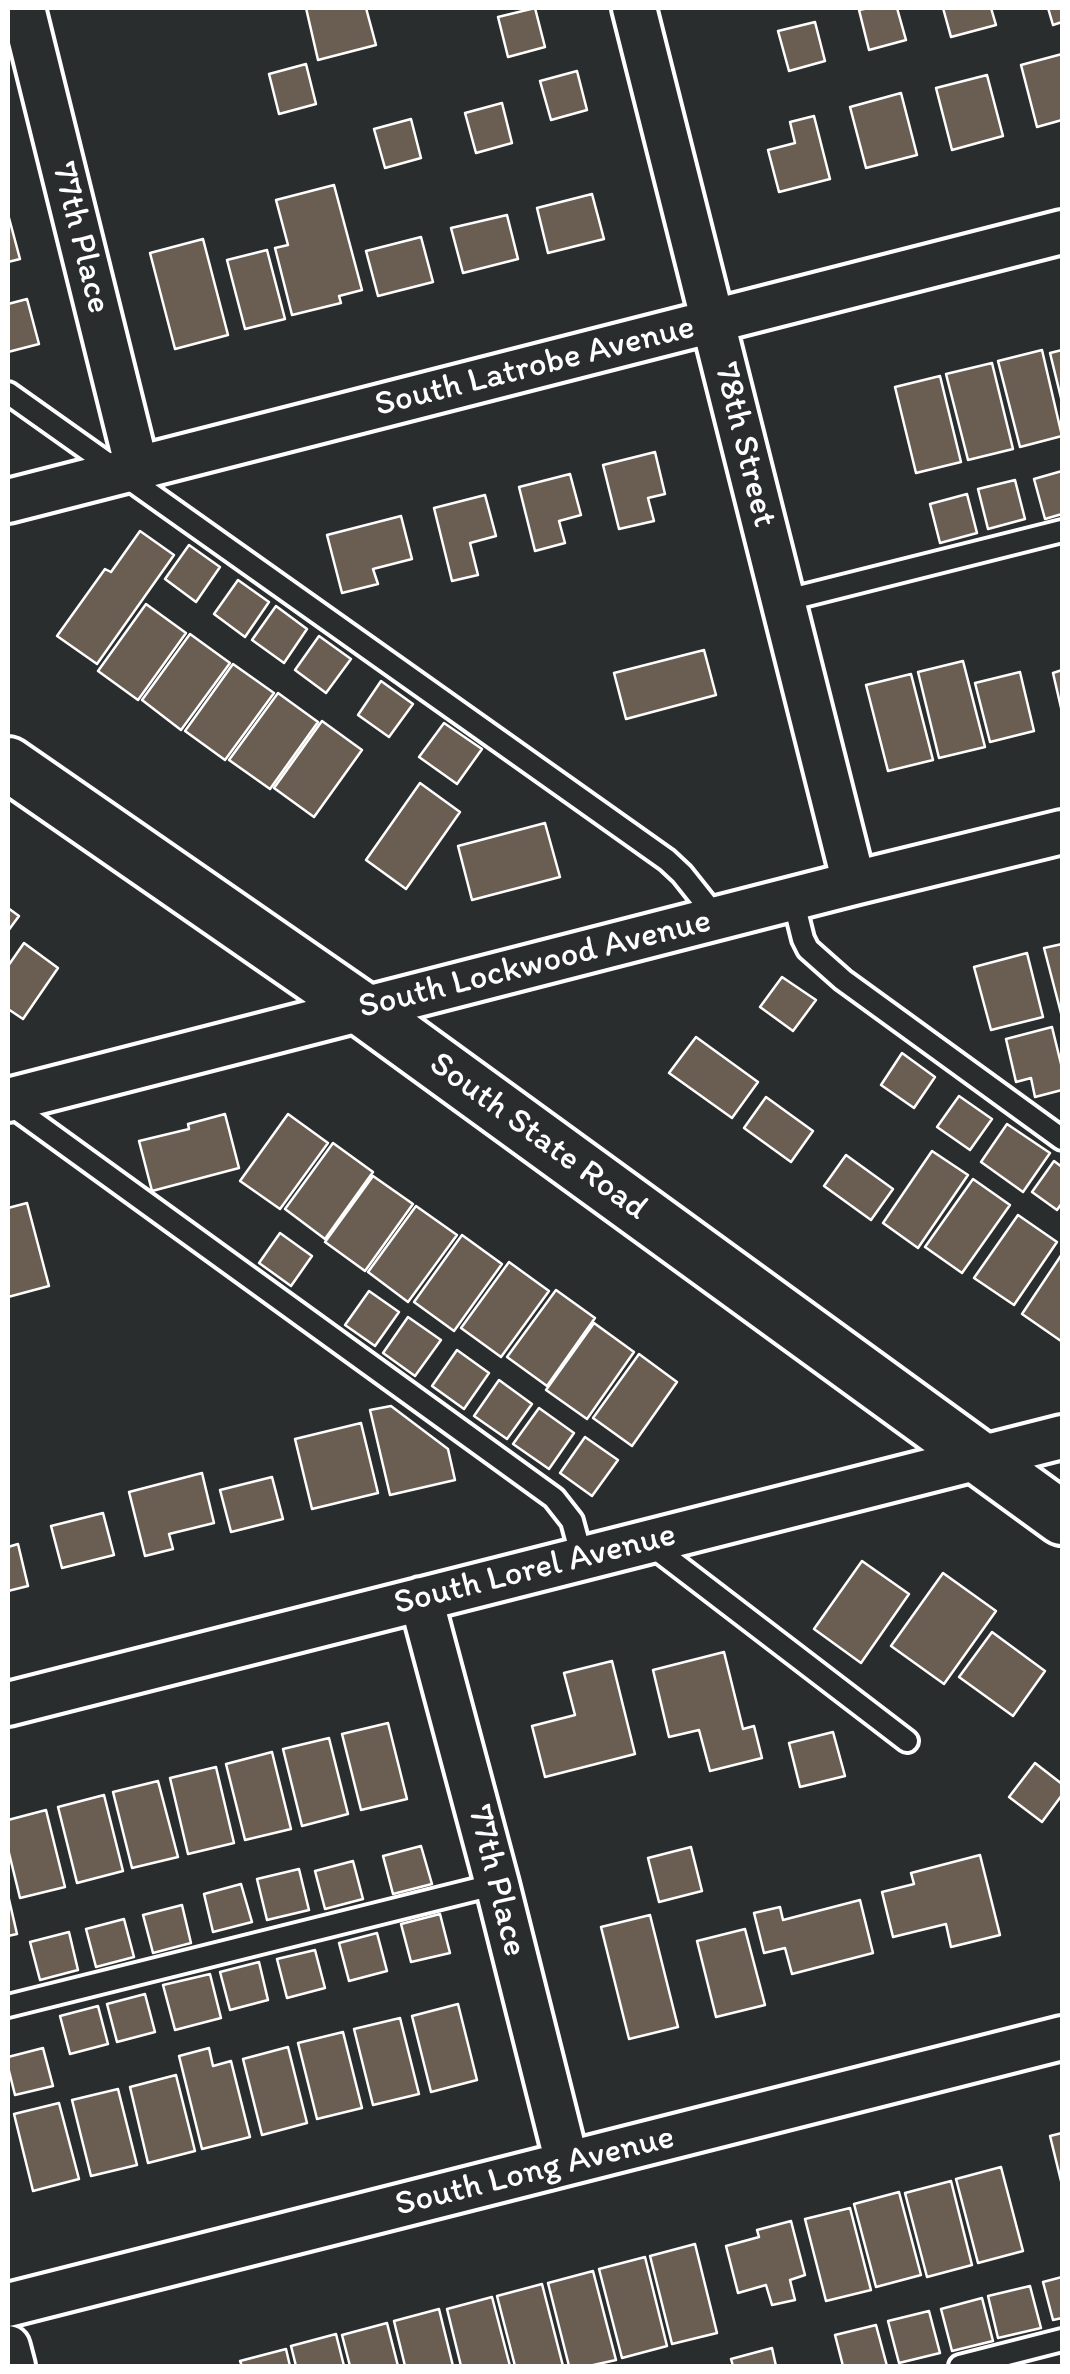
<!DOCTYPE html>
<style>
body{margin:0}
#map{position:relative;width:1070px;height:2374px;overflow:hidden;background:#2a2d2e;font-family:Itim,sans-serif}
canvas{display:block}
.frame{position:absolute;inset:0;border:10px solid #fff;pointer-events:none}
</style>
<div id="map">
<canvas width="1070" height="2374"></canvas>
<div class="frame"></div>
</div>
<script>
const c = document.querySelector('canvas').getContext('2d');
c.lineJoin = 'round';
function fillPath(path, color) { c.fillStyle = color; c.fill(path, 'evenodd'); }
function trace(path, color, width, dash) { c.strokeStyle = color; c.lineWidth = width; c.lineCap = dash ? 'butt' : 'round'; c.setLineDash(dash || []); c.stroke(path); }
function drawText(font, color, halo, rows, align = 'center') {
  c.font = font + ' Itim,sans-serif'; c.lineWidth = 8; c.setLineDash([]); c.textBaseline = 'middle'; c.strokeStyle = halo; c.fillStyle = color; for (const [text, x, y, turn = 0] of rows) {
    c.save(); c.translate(x, y); c.rotate((+turn || 0) * Math.PI / 180); c.textAlign = isNaN(turn) ? turn : align; if (halo) c.strokeText(text, 0, 0); c.fillText(text, 0, 0); c.restore();
  }
}
const building = new Path2D(`
 M306 8H366L376 45 318 60Z
 M535 8 545 47 508 57 498 17Z
 M869 8H897L906 40 869 50 859 10Z
 M943 8H991L996 25 951 37Z
 M1048 8H1062V22L1053 25Z
 M815 22 825 61 789 71 778 31Z
 M1062 54V120L1037 127 1021 65Z
 M306 64 316 104 279 114 269 74Z
 M577 71 587 110 551 120 540 81Z
 M987 75 1003 136 952 150 936 88Z
 M901 93 917 155 866 168 850 107Z
 M502 103 512 143 476 153 465 113Z
 M814 116 830 179 779 192 768 150 795 143 790 122Z
 M411 119 421 158 385 168 374 129Z
 M334 185 362 290 339 296 341 303 292 315 275 248 288 245 276 200Z
 M592 194 604 239 548 253 537 208Z
 M507 215 518 259 463 273 451 228Z
 M9 218 20 259 8 262V219Z
 M421 237 433 282 378 296 366 251Z
 M203 239 228 335 175 349 150 253Z
 M267 250 285 319 245 329 227 260Z
 M27 299 39 344 8 352V304Z
 M1042 350 1062 436 1020 447 998 361Z
 M1062 350V402L1050 353Z
 M992 363 1013 449 968 460 946 374Z
 M940 376 961 462 916 473 895 387Z
 M655 452 665 494 648 498 654 521 619 529 603 465Z
 M1062 471V514L1045 519 1034 479Z
 M570 474 581 515 559 521 565 543 535 551 519 487Z
 M1015 480 1025 519 988 529 978 489Z
 M967 494 977 533 940 543 930 504Z
 M485 495 496 536 470 543 478 575 452 581 434 508Z
 M401 516 412 559 373 569 378 584 342 593 327 535Z
 M140 531 174 555 97 664 57 636 105 569 111 572Z
 M189 545 220 567 196 602 165 579Z
 M238 580 269 602 245 637 214 614Z
 M146 604 186 633 138 700 98 671Z
 M276 606 307 629 284 663 252 640Z
 M190 634 230 663 181 730 142 700Z
 M319 636 351 659 326 693 295 670Z
 M704 650 716 695 626 719 614 673Z
 M963 661 985 747 939 758 918 672Z
 M233 664 274 693 225 760 185 731Z
 M1062 670V712L1053 673Z
 M1020 672 1034 731 990 742 975 683Z
 M911 674 933 760 888 771 866 685Z
 M381 681 413 704 389 737 358 715Z
 M278 693 318 722 270 789 229 760Z
 M322 721 362 750 314 817 274 788Z
 M444 723 482 749 457 784 419 757Z
 M420 783 460 812 406 889 366 860Z
 M545 823 560 877 472 900 458 846Z
 M8 908 19 916 8 931Z
 M24 943 58 968 23 1019 8 1009V966Z
 M1062 944V1017L1044 948Z
 M1027 953 1043 1017 991 1030 974 967Z
 M782 977 816 1000 793 1031 760 1007Z
 M1052 1027 1062 1068V1090L1035 1097 1031 1078 1016 1082 1006 1039Z
 M696 1037 758 1082 732 1118 669 1073Z
 M902 1053 935 1077 914 1108 881 1085Z
 M959 1096 992 1119 970 1150 937 1127Z
 M766 1097 813 1131 791 1162 744 1128Z
 M225 1114 239 1168 152 1191 139 1141 189 1129 188 1124Z
 M288 1114 328 1143 280 1209 240 1181Z
 M1007 1124 1050 1153 1023 1192 981 1162Z
 M333 1143 373 1172 325 1239 285 1209Z
 M932 1151 968 1175 918 1248 883 1223Z
 M846 1155 893 1189 871 1220 824 1186Z
 M1054 1161 1062 1167V1203L1057 1210 1032 1192Z
 M373 1176 413 1204 365 1271 325 1242Z
 M973 1179 1010 1205 962 1273 925 1247Z
 M27 1203 49 1286 8 1297V1208Z
 M416 1206 457 1235 408 1302 368 1272Z
 M1018 1215 1057 1242 1014 1305 974 1278Z
 M280 1233 312 1256 291 1286 259 1263Z
 M462 1235 502 1264 454 1331 414 1302Z
 M1062 1254V1338L1061 1341 1022 1314Z
 M509 1262 549 1291 501 1357 461 1328Z
 M556 1290 595 1318 547 1386 507 1357Z
 M369 1291 399 1312 375 1346 345 1325Z
 M408 1317 441 1340 415 1376 383 1353Z
 M594 1323 634 1352 587 1419 546 1390Z
 M457 1350 489 1373 464 1409 432 1386Z
 M639 1354 677 1382 632 1446 593 1418Z
 M499 1380 532 1404 507 1439 474 1416Z
 M391 1406 448 1449 455 1480 390 1495 370 1410Z
 M539 1408 574 1433 549 1469 513 1444Z
 M361 1423 378 1493 312 1509 295 1439Z
 M585 1437 618 1460 592 1496 560 1473Z
 M202 1473 214 1523 169 1534 173 1549 145 1556 129 1492Z
 M272 1477 283 1519 231 1532 220 1490Z
 M103 1513 114 1555 62 1568 51 1526Z
 M18 1544 28 1586 8 1591V1547Z
 M862 1561 909 1594 861 1663 814 1629Z
 M943 1573 996 1611 944 1684 891 1646Z
 M992 1632 1045 1671 1013 1716 959 1677Z
 M724 1652 743 1729 754 1726 762 1758 710 1771 699 1730 669 1737 653 1670Z
 M612 1661 635 1754 545 1777 532 1726 575 1715 564 1673Z
 M388 1723 407 1799 361 1810 342 1734Z
 M833 1732 845 1776 800 1787 789 1743Z
 M329 1738 348 1814 302 1826 283 1749Z
 M272 1752 291 1829 245 1840 226 1764Z
 M1035 1763 1062 1784V1795L1042 1822 1009 1797Z
 M216 1767 234 1843 188 1854 170 1778Z
 M158 1781 178 1857 132 1868 113 1792Z
 M104 1795 123 1871 77 1883 58 1807Z
 M46 1810 65 1887 20 1898 8 1849V1820Z
 M421 1846 432 1884 393 1894 383 1856Z
 M691 1847 702 1891 659 1902 648 1858Z
 M980 1855 1000 1935 951 1947 946 1924 893 1937 882 1892 914 1884 911 1873Z
 M353 1861 363 1899 325 1909 315 1871Z
 M299 1869 309 1910 267 1920 257 1879Z
 M241 1884 252 1922 213 1932 204 1894Z
 M8 1895 17 1934 8 1936Z
 M860 1900 873 1953 792 1974 785 1948 764 1953 754 1913 780 1907 783 1920Z
 M182 1905 191 1943 153 1953 143 1915Z
 M440 1914 450 1953 411 1962 401 1924Z
 M650 1915 678 2027 629 2039 601 1927Z
 M124 1919 134 1957 96 1967 86 1929Z
 M745 1929 765 2005 716 2017 697 1941Z
 M69 1932 78 1970 40 1980 30 1942Z
 M377 1933 387 1971 349 1981 339 1943Z
 M315 1950 325 1988 287 1998 277 1959Z
 M259 1962 268 2000 230 2010 220 1972Z
 M210 1974 221 2018 175 2030 163 1985Z
 M145 1994 155 2032 117 2042 107 2004Z
 M458 2004 477 2080 431 2092 412 2016Z
 M98 2006 108 2044 70 2054 60 2016Z
 M400 2018 419 2094 373 2105 354 2029Z
 M343 2032 362 2108 317 2119 298 2043Z
 M288 2047 307 2123 262 2135 243 2059Z
 M43 2048 53 2086 15 2095 8 2067V2057Z
 M209 2048 213 2066 231 2061 250 2137 202 2149 179 2056Z
 M176 2075 195 2151 148 2163 130 2087Z
 M118 2089 137 2165 91 2176 72 2100Z
 M59 2103 79 2179 33 2191 14 2114Z
 M1062 2133V2185L1050 2136Z
 M1001 2167 1023 2251 978 2263 956 2179Z
 M951 2181 972 2265 927 2277 905 2193Z
 M899 2192 921 2275 876 2287 854 2204Z
 M850 2208 871 2290 826 2301 805 2219Z
 M791 2221 805 2275 790 2280 795 2300 772 2305 766 2285 738 2293 726 2246 759 2237 757 2230Z
 M695 2244 717 2333 672 2344 650 2256Z
 M645 2257 667 2346 622 2358 599 2269Z
 M593 2271 616 2360 589 2366H569L548 2283Z
 M1062 2277V2318L1053 2320 1043 2282Z
 M542 2284 563 2366H515L497 2296Z
 M1030 2286 1041 2328 998 2338 988 2296Z
 M492 2297 510 2366H461L447 2309Z
 M982 2298 993 2341 952 2351 941 2309Z
 M439 2309 453 2366H405L394 2321Z
 M929 2311 940 2353 899 2363 888 2321Z
 M387 2323 398 2366H350L342 2335Z
 M876 2325 887 2366H843L835 2335Z
 M336 2334 344 2366H296L291 2346Z
 M772 2348 776 2366H733L731 2359Z
 M286 2349 290 2366H242L240 2361Z`);
fillPath(building, '#6a5d51');
trace(building, '#fff', 2.5);
const service = new Path2D(`
 M8 393 667 860 682 874 717 918
 M783 601 1062 531
 M793 899 803 939 808 949 843 980 1062 1139
 M8 1103 554 1498 572 1521 582 1558
 M647 1542 907 1741
 M8 2006 497 1884
 M960 2366 1062 2340`);
const minor = new Path2D(`
 M23 8 137 468
 M634 8 854 883
 M8 501 1062 232
 M8 1100 854 883 1062 832
 M421 1599 497 1884 567 2163
 M8 1704 1062 1437
 M8 2305 1062 2038
 M8 2347 13 2366`);
const tertiary = new Path2D(`
 M8 764 362 1009 1062 1518`);
trace(service, '#fff', 28);
trace(minor, '#fff', 50);
trace(tertiary, '#fff', 60);
trace(service, '#2a2d2e', 20);
trace(minor, '#2a2d2e', 42);
trace(tertiary, '#2a2d2e', 52);
drawText('35px', '#fff', '#2a2d2e', [
 ["77th Place",80,238,76],
 ["South Latrobe Avenue",535,367,-14],
 ["78th Street",744,445,76],
 ["South Lockwood Avenue",535,965,-14],
 ["South State Road",538,1137,36],
 ["South Lorel Avenue",535,1570,-14],
 ["77th Place",496,1881,76],
 ["South Long Avenue",535,2172,-14]
]);
</script>
